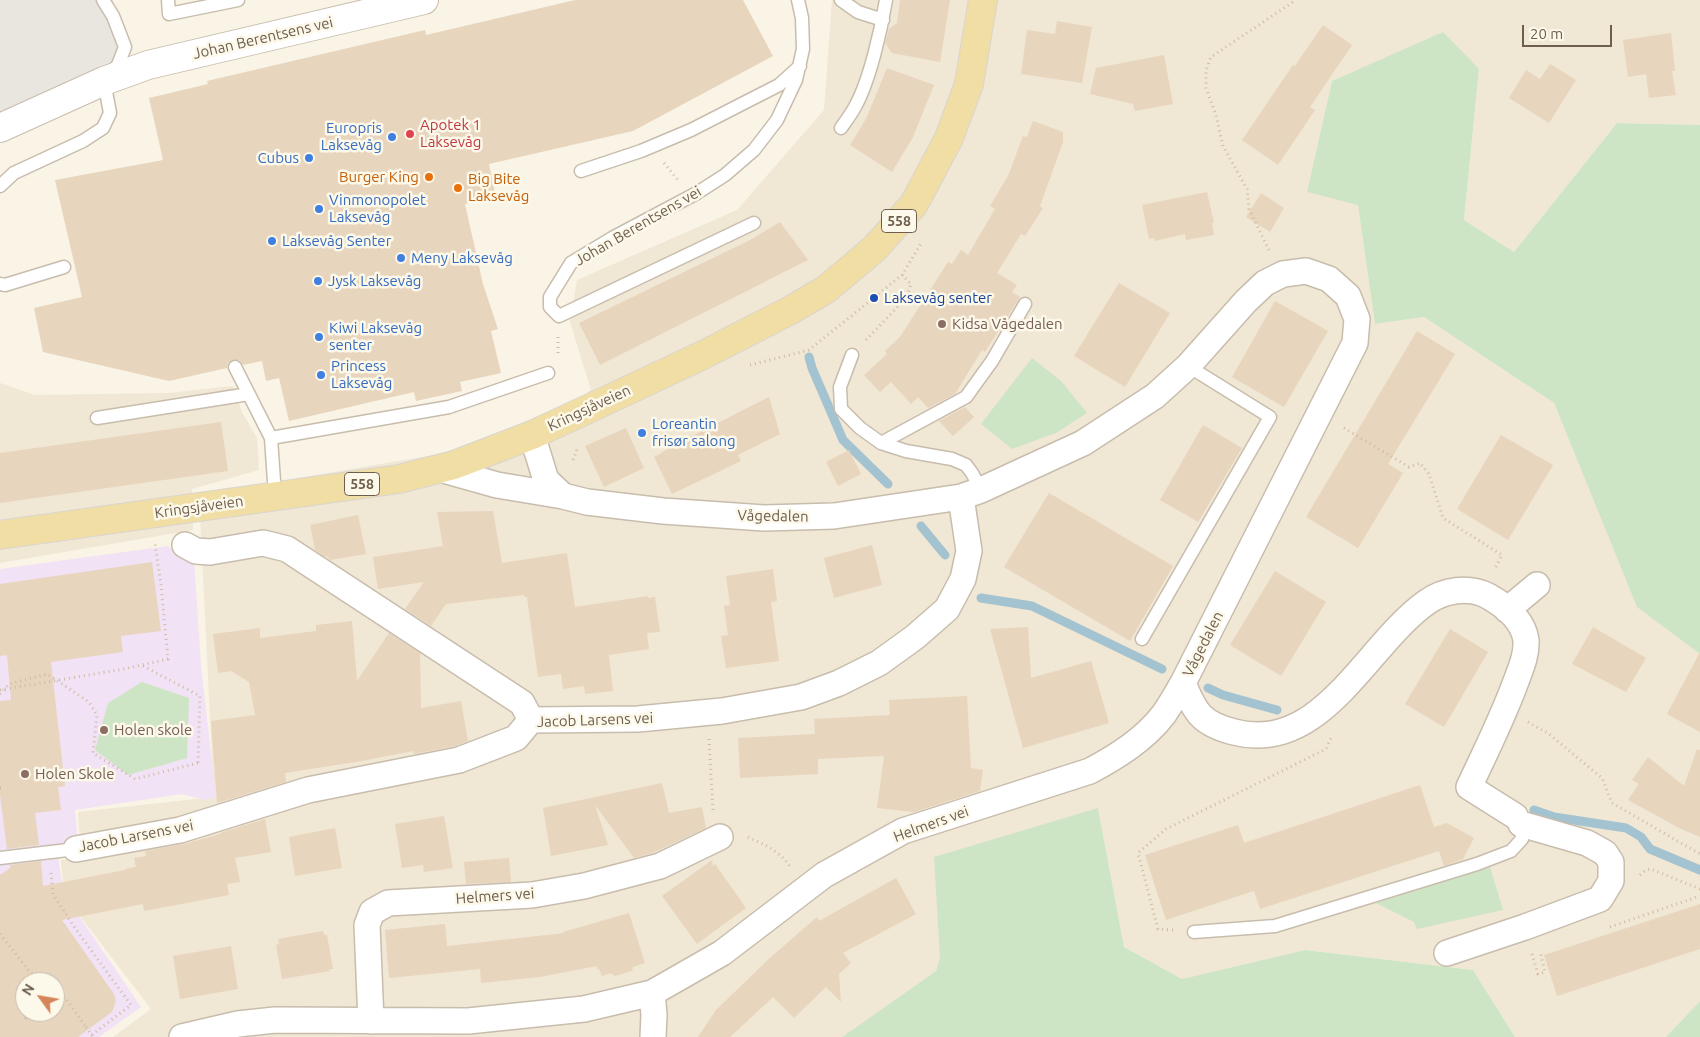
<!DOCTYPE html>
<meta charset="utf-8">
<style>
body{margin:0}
#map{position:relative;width:1700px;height:1037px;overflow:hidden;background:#f9f4e5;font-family:Ubuntu,sans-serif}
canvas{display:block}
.north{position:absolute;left:15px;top:972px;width:50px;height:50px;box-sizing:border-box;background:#fcf8ea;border:1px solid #c3baab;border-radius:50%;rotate:302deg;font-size:14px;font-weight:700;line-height:20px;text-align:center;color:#6e5e4d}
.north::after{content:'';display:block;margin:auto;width:18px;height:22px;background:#d48559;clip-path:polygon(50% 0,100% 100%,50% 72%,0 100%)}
.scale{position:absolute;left:1522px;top:25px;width:90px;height:22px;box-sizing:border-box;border:2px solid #6e5e4d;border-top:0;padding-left:6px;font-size:15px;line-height:18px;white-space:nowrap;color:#6e5e4d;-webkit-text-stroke:4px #fcf8ea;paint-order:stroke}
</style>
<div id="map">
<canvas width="1700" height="1037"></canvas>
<div class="north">N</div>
<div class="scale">20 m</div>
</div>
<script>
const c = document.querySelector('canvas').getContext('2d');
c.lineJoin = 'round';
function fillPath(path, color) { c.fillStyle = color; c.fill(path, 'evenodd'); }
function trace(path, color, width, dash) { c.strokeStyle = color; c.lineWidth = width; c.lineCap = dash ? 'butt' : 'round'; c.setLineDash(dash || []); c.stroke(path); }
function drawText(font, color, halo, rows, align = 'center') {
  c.font = font + ' Ubuntu,sans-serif'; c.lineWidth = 5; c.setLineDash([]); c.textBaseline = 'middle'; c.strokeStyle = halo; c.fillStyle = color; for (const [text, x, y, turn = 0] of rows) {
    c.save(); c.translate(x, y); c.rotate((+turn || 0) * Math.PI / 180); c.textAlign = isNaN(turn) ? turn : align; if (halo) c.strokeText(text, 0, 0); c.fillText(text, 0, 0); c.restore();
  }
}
fillPath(new Path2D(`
 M832 0H1700V125L1617 123 1514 252 1464 220 1479 70 1367 66 1332 81 1307 192 1358 204 1375 324 1424 317 1554 403 1637 606 1700 654V1001L1666 1037H1515L1473 970 1305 950 1182 979 1124 947 1098 808 940 958 936 971 842 1037H113L151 1009 64 895 61 860 81 856 78 812 214 797 199 495 521 440 591 390 570 322 577 280 737 210 824 110Z
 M0 383 35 395 168 393 233 386 242 412 257 438 259 470 192 489 193 530 0 563Z`), '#f0e7d4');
fillPath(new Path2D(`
 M0 0H113L119 73 0 130Z`), '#e9e5df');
fillPath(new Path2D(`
 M168 546 179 557 194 561 201 666 216 797 205 800 182 794 75 810 79 855 58 858 64 894 141 1007 99 1037H0V569ZM25 982H55V1012H25Z`), '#f1e2f5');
fillPath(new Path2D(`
 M1443 32 1479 69 1464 220 1514 252 1617 123 1700 125V654L1637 607 1554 403 1424 317 1375 324 1358 205 1307 192 1332 81Z
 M1032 358 1061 381 1087 413 1056 433 1012 449 981 424Z
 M142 682 189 698 187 758 128 775 95 750 108 703Z
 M1098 808 1124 947 1182 979 1305 950 1473 970 1515 1037H842L936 971 940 958 934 857Z
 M1490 867 1503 910 1417 929 1414 922 1376 903Z
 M1700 1001V1037H1666Z`), '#cee5c5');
trace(new Path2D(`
 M809 357 812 368 843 440 888 484
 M921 526 945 555
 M981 598 1032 606 1162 669
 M1208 688 1223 695 1277 710
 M1534 810 1554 817 1626 828 1641 837 1650 849 1700 870`), '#a4c3d0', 9);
fillPath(new Path2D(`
 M575 0H743L773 56 633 131 489 164 496 197 465 204 483 284 498 329 491 331 501 373 460 382 462 391 416 401 414 392 289 421 279 378 266 381 262 361 243 365 239 360H232L228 363 227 368 169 381 43 352 34 308 82 297 55 180 163 160 149 98 208 84 207 81 425 30 426 35Z
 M900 0H950L940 62 892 53 885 43 889 29 897 23Z
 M1057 21 1092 27 1082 83 1021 74 1027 30 1055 34Z
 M1323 25 1352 45 1310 107 1315 110 1278 165 1242 140 1293 65 1295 66Z
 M1671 33 1675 71H1672L1676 95 1649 98 1646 74 1628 77 1623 40Z
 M1164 55 1173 104 1135 111 1133 104 1090 94 1096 68Z
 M1550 64 1576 80 1549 123 1509 98 1526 70 1540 79Z
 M887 68 934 85 913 137 892 172 850 145 866 119Z
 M1033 121 1063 132V142L1040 206 1043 208 1025 236 1021 234 997 273 1017 285 1012 292 1020 297 985 352 982 350 955 394 928 408 918 397 911 404 891 382 880 392 864 375 887 354 885 351 900 337 948 262 952 264 961 250 968 255 995 209 990 206 1008 176 1023 136 1027 137Z
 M1207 192 1214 223H1212L1214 235 1186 240 1185 234 1155 241 1154 238 1149 239 1142 205Z
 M1261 193 1284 208 1270 232 1246 217Z
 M780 222 808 260 600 365 579 323 750 240Z
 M1119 283 1170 313 1125 387 1074 356Z
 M1275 301 1328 331 1284 407 1232 377Z
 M1417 331 1455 354 1388 464 1403 473 1358 548 1306 517Z
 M769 397 780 434 738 455 741 461 672 494 654 457 682 441Z
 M965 407 974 417 953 436 939 421Z
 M221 422 228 471 0 503V453Z
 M1203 425 1242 448 1198 522 1160 500Z
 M626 428 644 468 604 487 585 446Z
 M1501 435 1553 465 1508 540 1457 509Z
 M849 450 861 474 838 486 826 462Z
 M1049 493 1173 566 1130 641 1004 567Z
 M493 511 502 563 567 553 575 607 648 596V598L655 597 660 632 647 633 649 649 609 655 613 691 585 694 584 686 563 689 561 674 538 677 527 597H524V595L446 604 431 626 405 609 424 582 378 589 373 557 443 546 437 512Z
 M358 515 366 554 330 560 327 556 325 557 315 550 310 525Z
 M872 545 882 585 834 598 824 558Z
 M152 562 161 631 121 636 123 652 51 662 65 786 58 787 61 810 35 813 39 845 7 849 0 795V701L11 700 7 655 0 656V584Z
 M773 569 777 601 771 602 779 661 726 668 721 636 728 635 724 606 730 605 726 576Z
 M1275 571 1326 602 1281 676 1230 645Z
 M352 621 357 681 389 633 420 653 421 708 461 701 468 741 455 746 414 754 413 751 362 761 285 773 286 782 217 803 211 721 255 715 249 682 231 671 218 673 213 634 260 628V638L316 631V625Z
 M1028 627 1031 678 1091 661 1109 723 1023 748 990 629Z
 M1593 627 1646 658 1626 692 1572 664Z
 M1450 629 1488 652 1444 727 1405 704Z
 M1700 652V732L1667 714Z
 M967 696 971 768 983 770 980 791 914 812 877 808 884 756 818 759V774L740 778 738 738 815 734 814 719 890 715 889 700Z
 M1697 749 1700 750V837L1681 829 1628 800 1639 784 1632 780 1648 757 1684 786Z
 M662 783 669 813 702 807 706 828 655 852 634 858 595 805 608 845 551 856 543 808Z
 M1420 785 1434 827 1447 823 1474 838 1463 859 1444 866 1439 851 1260 909 1254 891 1166 920 1145 855 1238 825 1244 843Z
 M444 816 453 868 424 872 423 865 402 868 395 824Z
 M265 819 271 852 235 858 240 882 227 884 229 895 144 911 143 904 62 920 114 994 116 1001 112 1012 78 1037H0V875L10 868V865L41 861 43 886 125 870V869L136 867 134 858 146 856 145 851 184 844 220 834V833ZM25 982H55V1012H25Z
 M335 828 342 868 295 876 289 837Z
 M509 858 511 882 466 884 464 862Z
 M712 860 713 866 715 864 746 908 697 944 662 896Z
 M896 878 916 914 843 953 851 963 839 974 841 1002 826 987 794 1018 773 997 730 1037H698L716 1010 771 957 817 917 819 921Z
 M1700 904V949L1557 996 1544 955Z
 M629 913 645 963 633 967 632 971 615 976 611 973 602 976 599 969H597V966L540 977 481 983 480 969 389 978 385 930 445 924 447 946 564 933 563 932Z
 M323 931 324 935H327L333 969H329L330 971 282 979 276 945 279 944 278 939Z
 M231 946 238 989 180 999 173 956Z`), '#e8d5be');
const service = new Path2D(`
 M168 0 169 14 238 0
 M841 0 858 12 883 20
 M841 128C846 121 852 113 856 105 870 79 881 30 886 0
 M581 171 641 151 691 130 779 85 800 66
 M0 186 14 173 83 141 103 128 110 113 104 81 118 65 125 47 113 16 103 0
 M754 223 559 316 550 307V297L571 263 614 237 697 193 725 175 754 150 777 120 796 80 803 49 802 18 798 0
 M0 284 5 285 64 267
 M852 355 840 387 841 409 860 428 881 443 906 451 952 459 966 465 972 473 981 490
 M235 367 271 438 275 496
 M97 418 249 394
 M271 438 449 407 548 373
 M881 443 966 397 992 361 1025 304
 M1142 639 1270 417 1188 366
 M0 858 76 849
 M1194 932 1275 926 1477 864 1511 851 1522 839 1521 824 1520 822`);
const minor = new Path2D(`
 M532 435 546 480 563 496
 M440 469 497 485 563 496 587 502 663 511 764 518 834 516 961 497 981 490 1083 443 1155 396 1188 366 1246 301 1265 283 1283 274 1306 271 1329 279 1348 296 1357 319 1355 343 1183 683C1195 713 1202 724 1234 732 1322 755 1366 645 1427 602 1444 590 1468 586 1488 596 1504 605 1523 620 1526 640 1527 656 1520 670 1515 684 1502 719 1485 753 1469 787L1515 816
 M185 545 196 551 210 552 263 543 287 549 522 703 531 720
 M1507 610 1537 585
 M531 720 638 719 722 711 801 697 839 683 879 663 915 637 947 609 963 579 969 551 961 497
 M76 849 180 830 308 790 459 760 516 738 531 720
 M1447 953 1525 927 1600 899 1611 881V862L1605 853 1587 843 1521 824
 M652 993 654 1015 653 1037
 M371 1021 367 925 372 912 388 903 532 895 584 886 660 866 720 837
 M182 1037 238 1024 275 1020 468 1021 584 1009 652 993 722 953 824 875 903 831 1090 771C1118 756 1145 739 1164 714 1171 704 1177 693 1183 683`);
const tertiary = new Path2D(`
 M0 128 104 81 148 65 424 0`);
const primary = new Path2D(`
 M0 535 399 479 454 465 532 435 586 410 703 355 789 311 825 290 848 271 875 248 914 204 949 138 969 84 983 0`);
trace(service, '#c8bdad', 15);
trace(minor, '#c8bdad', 28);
trace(tertiary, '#c8bdad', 30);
trace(primary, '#d9d5d1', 30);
trace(new Path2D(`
 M664 163 678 180
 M1269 250 1249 209 1247 189 1223 146 1216 115 1206 88V70L1211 57 1296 0
 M866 340 907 297 911 284 902 275
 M558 353V337
 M750 365 809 350 902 275 922 242
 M1344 428 1409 467 1420 463 1429 474 1443 518 1502 555 1495 569
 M573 460 578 447
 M143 666 200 696 198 763
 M0 690 124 669 168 659 161 585 155 544
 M1528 722 1549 734 1602 778 1612 803 1700 854
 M709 739 713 810
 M0 788H4
 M748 837C764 844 781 852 791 868
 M51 873 53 894 75 928 131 1005 89 1037
 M1640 875 1646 870 1651 869 1700 889
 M1610 927 1700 896
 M1173 930 1158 929 1138 853 1166 829 1326 749 1331 738
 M0 934 29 971 43 982
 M1532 954 1538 974 1545 972 1540 951
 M55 991 67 1000 86 1027
 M25 1019 28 1012`), '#cfbba3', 3, [1, 4]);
trace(service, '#fff', 12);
trace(minor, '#fff', 25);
trace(tertiary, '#fff', 28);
trace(primary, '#f0dea5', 28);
trace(new Path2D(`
 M0 694 9 684 47 674 89 702 97 715 93 753 135 779 198 763
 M86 1027 93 1037`), '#cfbba3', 3, [1, 4]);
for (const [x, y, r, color] of [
 [410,134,5,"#e0444e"],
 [392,137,5,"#3f7fe0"],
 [309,158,5,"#3f7fe0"],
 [429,177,5,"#e8710a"],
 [458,188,5,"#e8710a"],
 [319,209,5,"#3f7fe0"],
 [272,241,5,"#3f7fe0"],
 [401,258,5,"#3f7fe0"],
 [318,281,5,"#3f7fe0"],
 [874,298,5,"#1a4fb4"],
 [942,324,5,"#8d6e63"],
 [319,337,5,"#3f7fe0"],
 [321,375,5,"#3f7fe0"],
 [642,433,5,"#3f7fe0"],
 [104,730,5,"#8d6e63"],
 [25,774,5,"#8d6e63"]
]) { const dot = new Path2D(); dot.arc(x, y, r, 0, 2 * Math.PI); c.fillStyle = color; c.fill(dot); trace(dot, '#fcf8ea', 2); }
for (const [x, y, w] of [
 [899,221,35],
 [362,484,35]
]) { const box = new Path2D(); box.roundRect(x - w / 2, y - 11.5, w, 23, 4); c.fillStyle = '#fcf8ea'; c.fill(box); trace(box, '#6e5e4d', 1); }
drawText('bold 14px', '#6e5e4d', null, [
 ["558",899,221],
 ["558",362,484]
]);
drawText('15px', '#6e5e4d', '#fcf8ea', [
 ["Johan Berentsens vei",263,38,-13],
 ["Johan Berentsens vei",638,226,-30],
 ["Kringsjåveien",589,408,-25],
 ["Kringsjåveien",199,507,-8],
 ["Vågedalen",773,516,1],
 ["Vågedalen",1203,644,-63],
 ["Jacob Larsens vei",595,720,-2],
 ["Helmers vei",931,824,-20],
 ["Jacob Larsens vei",136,836,-11],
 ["Helmers vei",495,896,-4]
]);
drawText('15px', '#be3a42', '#fcf8ea', [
 ["Apotek 1",420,125],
 ["Laksevåg",420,142]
], 'left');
drawText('15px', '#366cbe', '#fcf8ea', [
 ["Europris",382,128,"right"],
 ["Laksevåg",382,145,"right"],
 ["Cubus",299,158,"right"],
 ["Vinmonopolet",329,200],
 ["Laksevåg",329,217],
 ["Laksevåg Senter",282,241],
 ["Meny Laksevåg",411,258],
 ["Jysk Laksevåg",328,281],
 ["Kiwi Laksevåg",329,328],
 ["senter",329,345],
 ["Princess",331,366],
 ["Laksevåg",331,383],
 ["Loreantin",652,424],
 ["frisør salong",652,441]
], 'left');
drawText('15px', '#c56008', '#fcf8ea', [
 ["Burger King",419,177],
 ["Big Bite",468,179,"left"],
 ["Laksevåg",468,196,"left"]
], 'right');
drawText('15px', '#164399', '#fcf8ea', [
 ["Laksevåg senter",884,298]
], 'left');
drawText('15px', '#785e54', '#fcf8ea', [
 ["Kidsa Vågedalen",952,324],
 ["Holen skole",114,730],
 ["Holen Skole",35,774]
], 'left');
</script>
